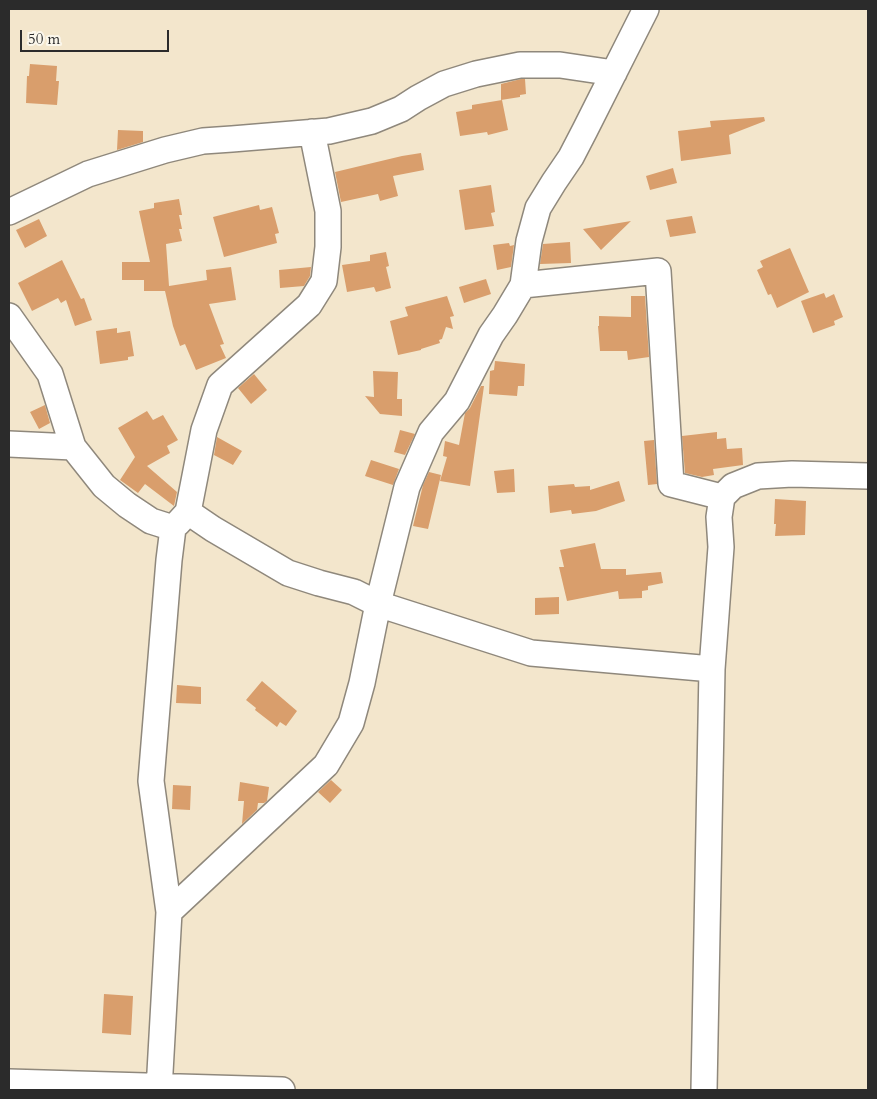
<!DOCTYPE html>
<style>
body{margin:0}
#map{position:relative;width:877px;height:1099px;overflow:hidden;background:#f3e6cc;font-family:Cardo,serif}
canvas{display:block}
.frame{position:absolute;inset:0;border:10px solid #2b2b2b;pointer-events:none}
.scale{position:absolute;left:20px;top:30px;width:149px;height:22px;box-sizing:border-box;border:2px solid #2b2b2b;border-top:0;padding-left:6px;font-size:15px;line-height:18px;white-space:nowrap;color:#2b2b2b;-webkit-text-stroke:4px #fbf7ec;paint-order:stroke}
</style>
<div id="map">
<canvas width="877" height="1099"></canvas>
<div class="frame"></div>
<div class="scale">50 m</div>
</div>
<script>
const c = document.querySelector('canvas').getContext('2d');
c.lineJoin = 'round';
function fillPath(path, color) { c.fillStyle = color; c.fill(path, 'evenodd'); }
function trace(path, color, width, dash) { c.strokeStyle = color; c.lineWidth = width; c.lineCap = dash ? 'butt' : 'round'; c.setLineDash(dash || []); c.stroke(path); }
fillPath(new Path2D(`
 M30 64 57 66 56 81H59L57 105 26 103 27 76H29Z
 M521 79H525L526 94 520 95V97L501 100V84Z
 M502 100 508 130 488 135 487 132 460 136 456 112 472 109V105Z
 M764 117 765 121 729 135 731 154 681 161 678 131 711 127 710 121Z
 M118 130 143 131V142L117 150Z
 M421 153 424 170 393 176 398 196 380 201 378 194 341 202 335 172 402 156Z
 M673 168 677 183 650 190 646 176Z
 M491 185 495 212 491 213 494 226 465 230 459 190Z
 M179 199 182 215H179L182 229H179L182 241 166 244 169 286 207 280 206 270 231 267 236 300 209 304 224 344 220 345 226 358 196 370 185 344 180 346 173 326 165 291H144V280H122V262H150L139 211 154 208V203Z
 M259 205 260 210 272 207 279 233 275 234 277 243 224 257 213 217Z
 M692 216 696 233 670 237 666 220Z
 M39 219 47 236 25 248 16 230Z
 M631 221 601 250 583 229Z
 M570 242 571 263 540 264 543 244Z
 M509 243 510 246 514 245 511 267 497 270 493 245Z
 M790 248 809 292 777 308 771 294 768 295 757 270 763 267 760 261Z
 M386 252 389 266 386 267 391 288 376 292 374 287 347 292 342 265 370 261V255Z
 M62 260 81 299 84 298 92 320 75 326 66 300 61 303 58 298 32 311 18 283Z
 M311 267 310 276 304 286 280 288 279 270Z
 M486 279 491 294 464 303 459 287Z
 M824 293 826 298 834 294 843 317 834 321 835 325 813 333 801 301Z
 M447 296 454 316 450 317 453 329 446 327 442 339 439 340 440 343 421 349V350L398 355 390 321 408 316 405 307Z
 M631 296H645L649 357 628 360 627 351H600L598 326H599V316L631 317Z
 M117 328V333L130 331 134 356 128 357V360L100 364 96 331Z
 M495 361 525 364 524 386H518L517 396 489 394 490 371 494 370Z
 M373 371 398 372 397 399H402V416L380 414 365 396 374 397Z
 M254 374 267 390 251 404 238 388Z
 M481 386H484L470 486 440 481 447 457 443 456 445 441 459 445 465 413 470 408Z
 M45 405 50 423 39 429 30 412Z
 M147 411 153 420 163 415 178 440 167 446 170 453 147 466 177 492 174 506 145 484 138 493 120 480 135 457 118 428Z
 M400 430 415 434 405 455 394 452Z
 M717 432V439L726 438 727 449 742 448 743 465 713 469 714 475 702 477 685 473 682 436Z
 M217 437 242 451 233 465 214 455Z
 M654 440 657 484 648 485 644 441Z
 M371 460 399 469 393 485 365 476Z
 M514 469 515 492 497 493 494 471Z
 M429 472 441 475 428 529 413 526 423 485Z
 M619 481 625 501 596 511 572 514 571 510 550 513 548 486 574 484 575 487 590 486V490Z
 M775 499 806 501 805 535 775 536 776 524H774Z
 M595 543 601 569H626V575L661 572 663 583 648 586V590L642 591V598L619 599 618 591 567 601 559 567H564L560 550Z
 M559 597V614L535 615V598Z
 M262 681 297 711 286 726 280 722 277 727 255 710 256 708 246 700Z
 M177 685 201 687V704L176 703Z
 M331 780 342 790 330 803 318 792Z
 M240 782 269 787 267 801 264 803H258L257 810 242 824 244 801H238Z
 M173 785 191 786 190 810 172 809Z
 M104 994 133 996 131 1035 102 1033Z`), '#d99e6c');
const minor = new Path2D(`
 M9 212 88 174 165 150 203 141 232 139 329 131 372 121 401 109 418 98 444 84 476 74 520 65H560L614 73
 M523 285 658 271 671 484 722 497
 M9 316 50 374 73 447 104 486 127 505 151 521 173 528 169 560 151 781 169 912 159 1090
 M9 444 73 447
 M188 512 213 529 288 573 319 583 354 592 378 604 531 653 712 669
 M178 523 188 512 204 430 220 385 309 305 324 281 328 247V211L312 132
 M169 912 326 765 351 723 362 683 378 604 407 487 431 432 457 401 491 335 505 315 523 285 529 241 538 208 554 182 571 157 585 130 646 9
 M9 1082 282 1090
 M704 1090 712 669 721 547 719 517 722 497 733 486 758 476 792 474 868 476`);
trace(minor, '#8f887c', 28);
trace(minor, '#fff', 25);
</script>
